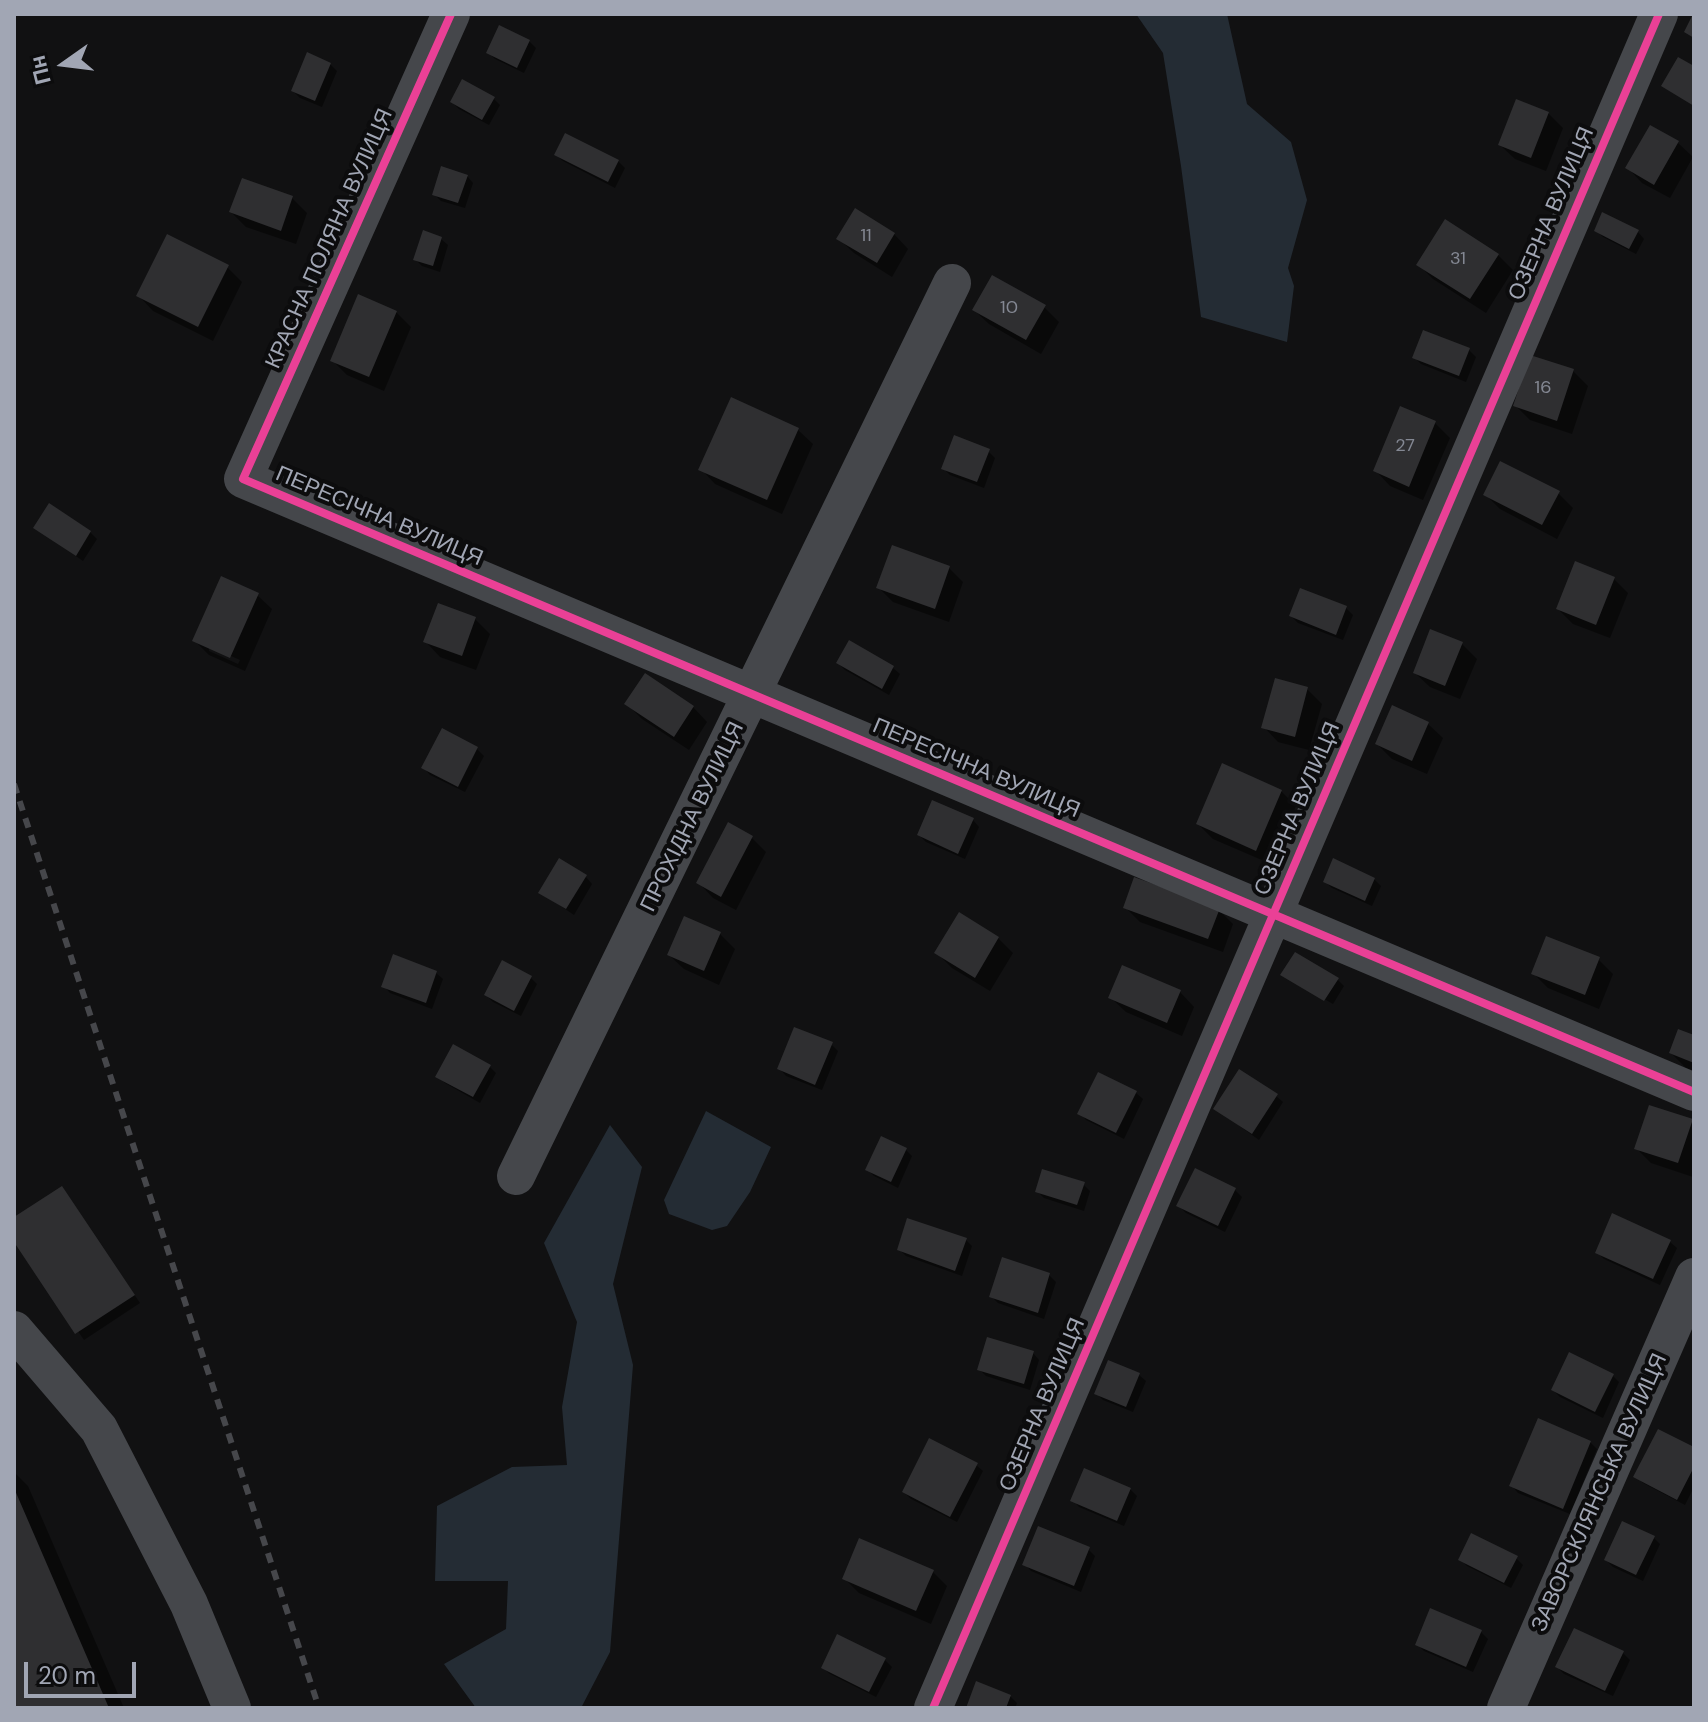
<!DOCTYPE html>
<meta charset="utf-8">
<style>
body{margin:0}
#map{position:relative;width:1708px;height:1722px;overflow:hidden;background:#111112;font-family:"DM Sans",sans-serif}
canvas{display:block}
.frame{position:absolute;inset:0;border:16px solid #a1a6b4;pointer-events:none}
.north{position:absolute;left:24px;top:24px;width:80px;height:80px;-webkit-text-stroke:6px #0c0c0d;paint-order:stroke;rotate:256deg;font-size:22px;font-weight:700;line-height:32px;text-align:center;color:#a1a6b4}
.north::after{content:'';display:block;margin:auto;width:28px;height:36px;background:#a1a6b4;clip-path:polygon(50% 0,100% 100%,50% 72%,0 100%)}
.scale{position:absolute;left:24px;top:1662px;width:112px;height:36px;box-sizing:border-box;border:4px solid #a1a6b4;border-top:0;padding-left:10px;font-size:24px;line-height:28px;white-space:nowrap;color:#a1a6b4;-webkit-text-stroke:6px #0c0c0d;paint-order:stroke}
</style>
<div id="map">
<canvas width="1708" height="1722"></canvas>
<div class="frame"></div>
<div class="north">Пн</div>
<div class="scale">20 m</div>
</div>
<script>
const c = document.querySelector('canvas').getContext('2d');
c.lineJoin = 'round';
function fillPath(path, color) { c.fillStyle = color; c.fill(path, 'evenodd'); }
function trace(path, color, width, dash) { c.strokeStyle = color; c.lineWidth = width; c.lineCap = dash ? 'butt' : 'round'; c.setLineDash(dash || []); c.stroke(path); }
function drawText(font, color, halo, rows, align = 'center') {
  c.font = font + ' "DM Sans",sans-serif'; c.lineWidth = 8; c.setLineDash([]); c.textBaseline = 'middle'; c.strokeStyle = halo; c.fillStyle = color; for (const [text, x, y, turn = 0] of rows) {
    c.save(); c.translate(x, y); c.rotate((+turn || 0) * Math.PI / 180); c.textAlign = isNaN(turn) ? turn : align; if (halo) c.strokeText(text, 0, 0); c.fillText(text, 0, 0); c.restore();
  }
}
fillPath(new Path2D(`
 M1136 14H1227L1247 104 1291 142 1307 200 1288 268 1294 286 1287 342 1201 317 1181 166 1163 53Z
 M706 1111 771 1147 750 1192 727 1226 712 1230 669 1214 664 1200Z
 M610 1125 642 1167 613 1284 633 1365 610 1652 581 1708H476L444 1664 506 1629 508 1581H435L437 1506 512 1467 567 1465 562 1407 577 1322 544 1243Z`), '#242c34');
fillPath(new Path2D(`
 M529 41 536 48 524 73 495 59 488 52Z
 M330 64 337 71 322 107 300 98 293 91Z
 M494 99 500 105 489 125 459 109 452 102Z
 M1548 113 1563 128 1546 171 1515 159 1500 145Z
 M1678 143 1693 157 1670 198 1642 183 1628 168Z
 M556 155 618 161 625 168 615 188 563 161Z
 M467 176 473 183 465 208 441 201 434 194Z
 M243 180 292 198 307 213 296 244 246 227 231 212Z
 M1596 230 1638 232 1644 239 1636 254 1603 237Z
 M894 234 908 249 892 277 854 253 839 239Z
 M441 239 448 245 440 272 422 266 416 260Z
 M1498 255 1513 270 1486 313 1433 279 1418 264Z
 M227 267 242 282 213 341 153 311 139 296Z
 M1044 307 1059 322 1041 354 989 324 974 310Z
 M396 312 411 327 384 391 347 375 332 360Z
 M1469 350 1476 357 1466 382 1421 364 1414 357Z
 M1573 371 1588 386 1572 434 1530 420 1515 405Z
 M1435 423 1450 438 1423 500 1390 486 1376 471Z
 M798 430 813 444 782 514 715 484 701 469Z
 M988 451 995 458 984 488 950 475 943 468Z
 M1558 493 1573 508 1557 539 1500 509 1485 494Z
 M35 528 90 532 97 539 83 561Z
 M948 567 963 582 949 622 893 602 879 588Z
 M1613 578 1628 593 1610 638 1573 624 1558 609Z
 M1301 590 1346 608 1353 615 1343 640 1298 623 1291 616Z
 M257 595 272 609 245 671 209 655 194 640ZM209 646 240 660 238 664 209 651Z
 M475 619 490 634 476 670 440 657 426 642Z
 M849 643 893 668 900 674 889 695 845 670 838 663Z
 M1462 644 1477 659 1460 699 1430 687 1415 673Z
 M1307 689 1322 704 1309 750 1278 742 1264 727Z
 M627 704 693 707 707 722 689 750 642 719Z
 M1428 724 1443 738 1427 774 1392 759 1377 744Z
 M477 749 484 756 465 792 430 775 424 768Z
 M1281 791 1296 806 1271 864 1213 839 1198 824Z
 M973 820 979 827 965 859 926 842 919 835Z
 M751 837 766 852 736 910 713 898 699 883Z
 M586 877 592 884 574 915 540 892Z
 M1374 879 1381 886 1372 906 1332 888 1325 882Z
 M1125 907 1219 910 1233 924 1223 952 1140 922Z
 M720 934 735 949 719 985 684 969 669 955Z
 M998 938 1013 953 990 991 952 968 937 953Z
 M1598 959 1613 974 1599 1009 1548 988 1533 973Z
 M436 973 443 979 432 1009 390 993 384 986Z
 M1283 975 1337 979 1344 986 1333 1004Z
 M531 978 537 984 521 1016 493 1002 486 995Z
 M1180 992 1194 1007 1182 1036 1126 1012 1111 998Z
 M1694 1037V1071L1686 1068 1671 1053Z
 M831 1044 838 1051 822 1090 786 1076 780 1069Z
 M489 1066 496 1073 480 1103 445 1083 438 1076Z
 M1136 1093 1143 1099 1124 1139 1086 1120 1080 1113Z
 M1276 1096 1283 1102 1259 1140 1216 1109Z
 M1692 1121 1694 1123 1693 1177 1651 1163 1636 1148Z
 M906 1150 912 1156 898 1188 874 1176 868 1170Z
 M1083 1184 1090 1191 1084 1211 1044 1198 1037 1191Z
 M62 1188 140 1303 84 1340 14 1238V1220Z
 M1235 1190 1242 1197 1225 1232 1186 1213 1179 1206Z
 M965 1239 972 1246 962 1276 906 1256 899 1249Z
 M1670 1242 1677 1248 1660 1285 1604 1259 1598 1253Z
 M1003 1260 1049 1275 1056 1282 1044 1319 998 1303 991 1296Z
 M1033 1353 1039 1360 1030 1390 986 1376 979 1369Z
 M1139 1375 1146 1381 1133 1412 1103 1400 1096 1393Z
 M1612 1375 1619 1382 1603 1418 1560 1397 1553 1390Z
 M1590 1442 1597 1449 1570 1514 1518 1493 1512 1486Z
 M1694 1450V1487L1685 1505 1643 1483 1636 1476Z
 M976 1465 983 1471 957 1522 911 1499 904 1492Z
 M14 1472 28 1486 124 1708H14Z
 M1130 1489 1137 1496 1124 1526 1079 1507 1073 1500Z
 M1654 1538 1660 1544 1643 1581 1613 1567 1606 1560Z
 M1088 1549 1095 1556 1081 1592 1031 1571 1025 1564Z
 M1516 1558 1523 1565 1511 1588 1467 1566 1460 1559Z
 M933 1572 947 1586 931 1624 859 1593 844 1578Z
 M1481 1632 1488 1639 1473 1672 1424 1651 1417 1644Z
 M1623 1653 1630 1660 1613 1696 1564 1674 1557 1667Z
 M885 1660 892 1667 876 1697 830 1674 823 1668Z
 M1010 1696 1017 1703 1015 1708H968Z`), '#0007');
fillPath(new Path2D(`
 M1693 14H1694V38L1684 32Z
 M499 25 530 40 517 68 486 53Z
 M307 52 331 63 315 101 291 91Z
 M1678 57 1694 66V106L1661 86Z
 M462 79 495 97 482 120 450 102Z
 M1516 99 1549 112 1531 158 1498 145Z
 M1650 125 1679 141 1654 185 1625 168Z
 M565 133 619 160 608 182 554 155Z
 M441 166 468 175 458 203 432 195Z
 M242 178 293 196 281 231 229 212Z
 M855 208 895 233 877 263 836 239Z
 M1602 212 1639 230 1629 249 1594 231Z
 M1445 219 1499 254 1470 299 1416 265Z
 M423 230 442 237 433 266 413 260Z
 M167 234 229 265 198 327 136 296Z
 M992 275 1046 305 1026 340 972 310Z
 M358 294 397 311 369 377 330 361Z
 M1423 330 1470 348 1459 376 1412 358Z
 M1530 355 1574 369 1557 421 1513 406Z
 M731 397 799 428 767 500 698 470Z
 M1400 406 1436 421 1409 487 1373 471Z
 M954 435 990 449 977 482 941 469Z
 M1500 461 1560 491 1542 525 1483 495Z
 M49 503 91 531 76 556 33 528Z
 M892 545 950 566 935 609 876 588Z
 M1575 561 1615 577 1596 625 1556 609Z
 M221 576 259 593 230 658 192 641Z
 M1300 588 1347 606 1336 635 1289 616Z
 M438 603 476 617 462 656 423 642Z
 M1430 629 1463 642 1445 686 1413 673Z
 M849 640 894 666 882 689 836 663Z
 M645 673 694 706 674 737 624 704Z
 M1275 678 1308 687 1295 737 1261 728Z
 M1392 705 1429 722 1412 761 1375 744Z
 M442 728 478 747 458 787 421 768Z
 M1222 763 1282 790 1256 851 1196 824Z
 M932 800 974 818 958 854 917 835Z
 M728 822 753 836 721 897 696 883Z
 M559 858 587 875 566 909 538 893Z
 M1333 858 1375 878 1365 901 1323 882Z
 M1134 877 1220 908 1208 939 1123 908Z
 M959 912 999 937 975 978 934 953Z
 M684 916 721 932 704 971 667 955Z
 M1546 936 1600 957 1585 995 1531 974Z
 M1295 952 1339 978 1324 1001 1280 975Z
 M393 954 437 971 426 1003 381 987Z
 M502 960 532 976 514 1011 484 995Z
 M1122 965 1181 990 1167 1023 1108 998Z
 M794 1027 833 1042 815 1085 777 1069Z
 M1678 1029 1694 1035V1063L1669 1053Z
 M453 1044 491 1065 473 1097 435 1077Z
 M1239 1069 1278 1094 1252 1134 1213 1109Z
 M1098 1072 1137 1091 1116 1133 1077 1114Z
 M1649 1105 1693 1119 1678 1163 1634 1149Z
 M881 1136 907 1148 891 1182 865 1170Z
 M1195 1168 1236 1188 1218 1226 1176 1206Z
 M1042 1169 1085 1182 1077 1205 1035 1192Z
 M62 1186 135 1295 75 1334 14 1242V1217Z
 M1612 1213 1671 1240 1653 1279 1595 1253Z
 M907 1218 967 1238 955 1271 897 1250Z
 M1002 1257 1050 1273 1038 1313 989 1297Z
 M987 1337 1034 1351 1024 1384 977 1370Z
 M1569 1352 1614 1374 1595 1412 1551 1390Z
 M1108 1360 1140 1373 1126 1407 1094 1394Z
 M1538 1418 1591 1441 1563 1509 1509 1486Z
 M1658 1429 1694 1447V1467L1677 1500 1633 1477Z
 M929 1438 978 1463 950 1517 902 1492Z
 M1084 1468 1131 1488 1117 1521 1070 1501Z
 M14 1488 109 1708H14Z
 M1622 1521 1655 1536 1636 1575 1604 1560Z
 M1038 1526 1090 1547 1074 1586 1022 1565Z
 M1471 1533 1518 1556 1504 1583 1458 1560Z
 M859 1538 934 1570 916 1611 842 1579Z
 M1430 1608 1482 1630 1466 1667 1415 1645Z
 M1574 1628 1624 1651 1605 1691 1555 1667Z
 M837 1634 886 1658 869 1692 821 1668Z
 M976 1681 1011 1695 1006 1708H966Z`), '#2f2f31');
trace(new Path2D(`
 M451 14 243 479 1694 1092
 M516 1176 952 283
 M14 1330 99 1429 189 1604 232 1708
 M933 1708 1659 14
 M1506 1708 1694 1277`), '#45474b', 38);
trace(new Path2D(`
 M14 784 319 1708`), '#46474b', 6, [10, 8]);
trace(new Path2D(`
 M451 14 243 479 1694 1092
 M933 1708 1659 14`), '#ea4096', 8);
drawText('18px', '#848893', null, [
 ["11",866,236],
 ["31",1458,259],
 ["10",1009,308],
 ["16",1543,388],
 ["27",1405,446]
]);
drawText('22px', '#a1a6b4', '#0c0c0d', [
 ["ОЗЕРНА ВУЛИЦЯ",1552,214,-67],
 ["КРАСНА ПОЛЯНА ВУЛИЦЯ",330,239,-66],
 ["ПЕРЕСІЧНА ВУЛИЦЯ",379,517,23],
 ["ПЕРЕСІЧНА ВУЛИЦЯ",976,769,23],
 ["ОЗЕРНА ВУЛИЦЯ",1298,809,-67],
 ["ПРОХІДНА ВУЛИЦЯ",693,817,-64],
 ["ОЗЕРНА ВУЛИЦЯ",1043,1405,-67],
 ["ЗАВОРСКЛЯНСЬКА ВУЛИЦЯ",1600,1493,-66]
]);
</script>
